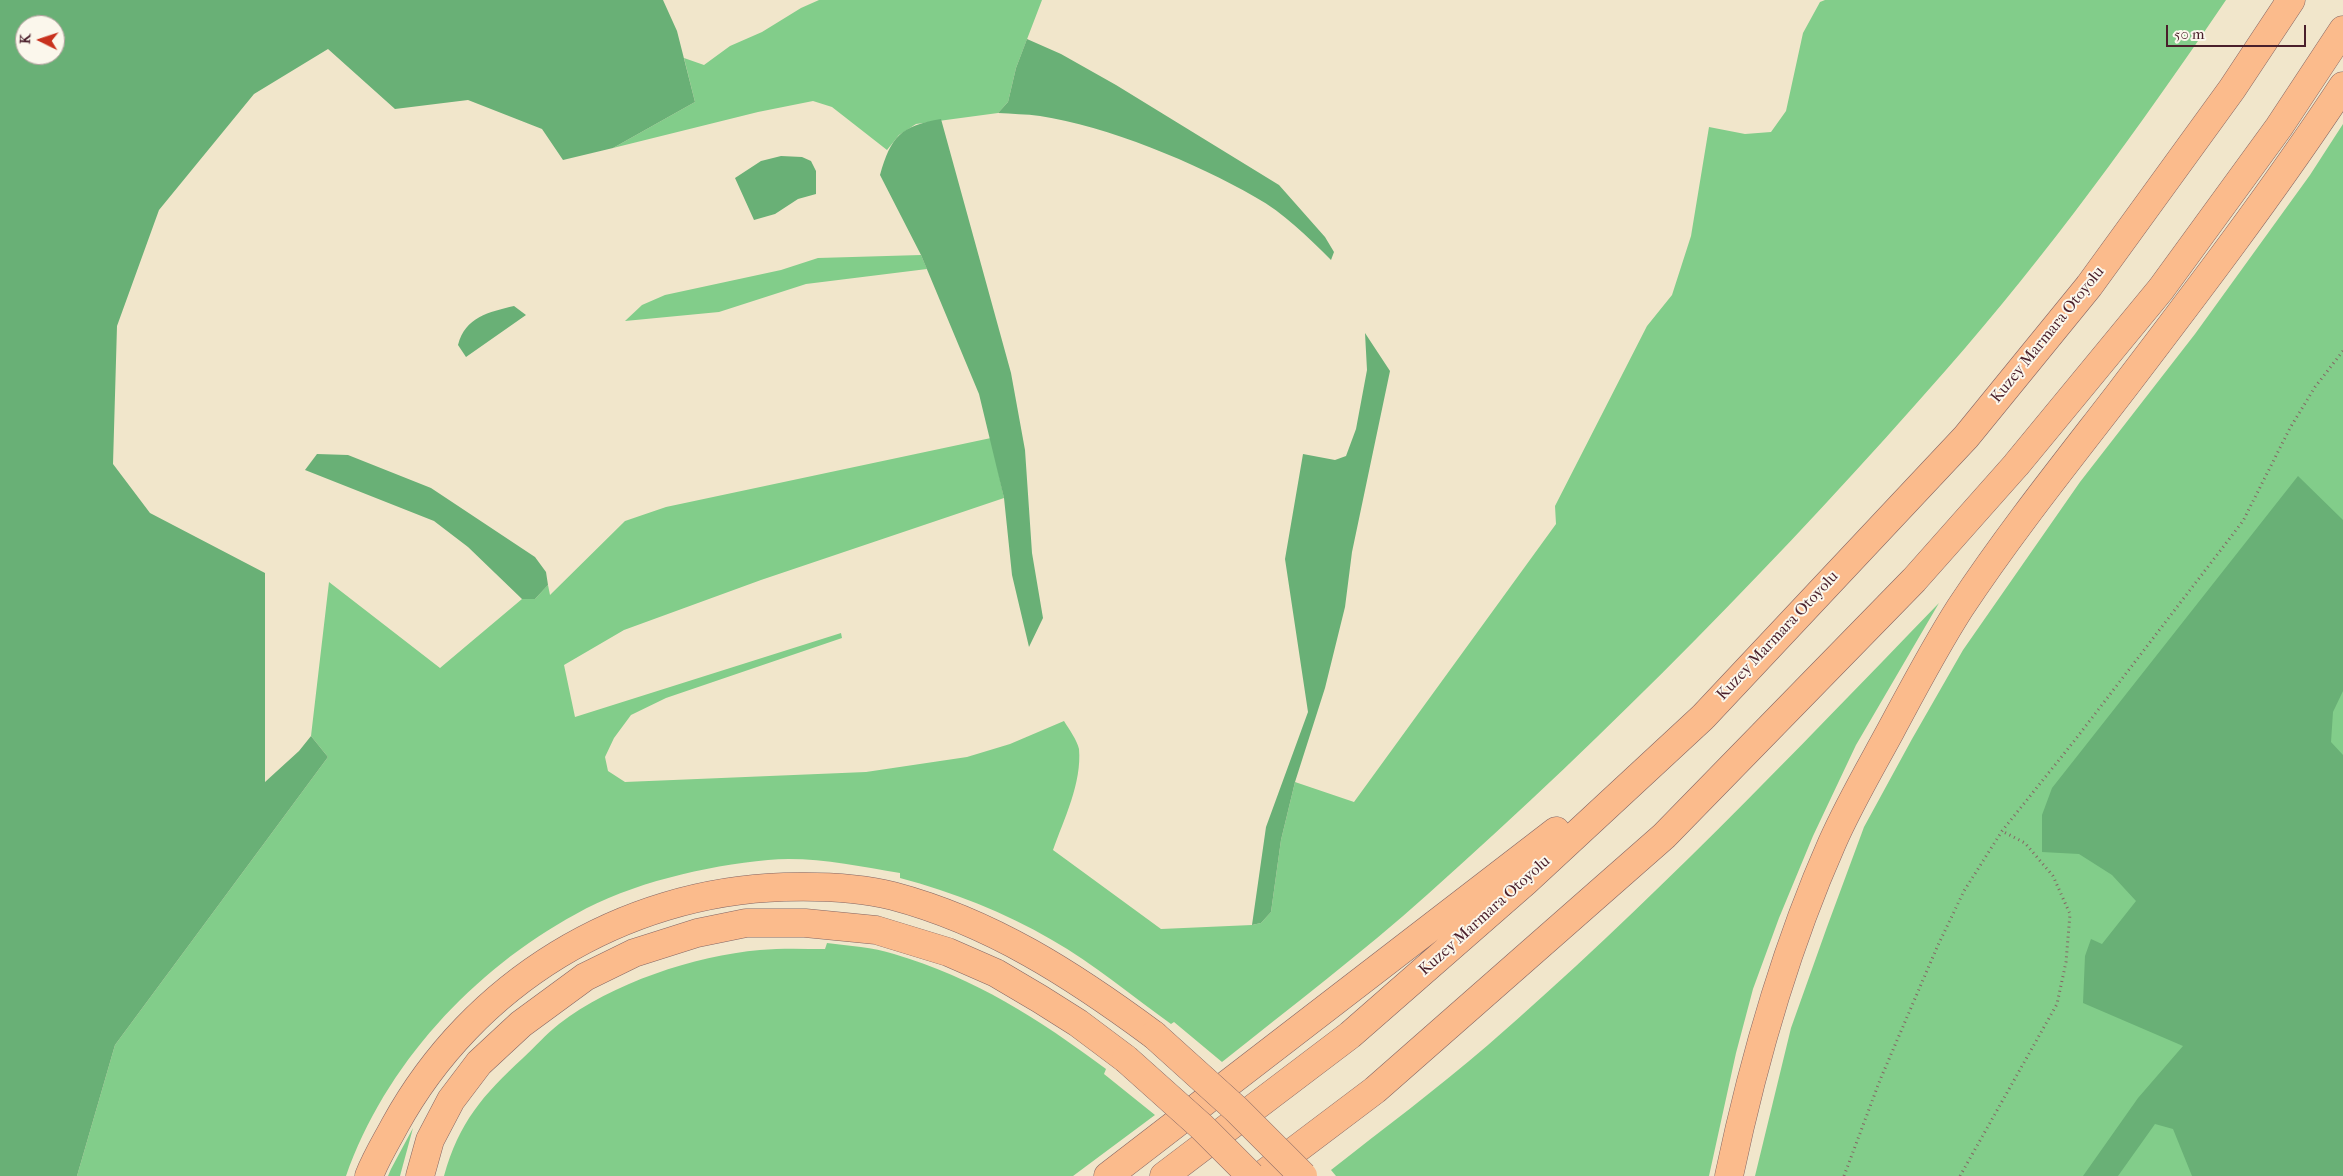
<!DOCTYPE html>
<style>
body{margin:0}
#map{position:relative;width:2343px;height:1176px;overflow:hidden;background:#f1e6cb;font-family:"IM FELL French Canon",serif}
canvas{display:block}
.north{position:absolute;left:15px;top:15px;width:50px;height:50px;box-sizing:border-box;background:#fbf7ec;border:1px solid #b4a19f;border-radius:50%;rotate:274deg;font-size:14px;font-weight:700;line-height:20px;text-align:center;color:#4a1f2b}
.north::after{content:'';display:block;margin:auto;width:18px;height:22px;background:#c8321e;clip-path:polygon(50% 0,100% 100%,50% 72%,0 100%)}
.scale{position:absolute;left:2166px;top:25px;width:140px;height:22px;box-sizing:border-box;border:2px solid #4a1f2b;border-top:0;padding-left:6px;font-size:15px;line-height:18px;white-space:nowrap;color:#4a1f2b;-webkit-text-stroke:4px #fbf7ec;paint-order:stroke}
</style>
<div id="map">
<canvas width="2343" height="1176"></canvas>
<div class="north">K</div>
<div class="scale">50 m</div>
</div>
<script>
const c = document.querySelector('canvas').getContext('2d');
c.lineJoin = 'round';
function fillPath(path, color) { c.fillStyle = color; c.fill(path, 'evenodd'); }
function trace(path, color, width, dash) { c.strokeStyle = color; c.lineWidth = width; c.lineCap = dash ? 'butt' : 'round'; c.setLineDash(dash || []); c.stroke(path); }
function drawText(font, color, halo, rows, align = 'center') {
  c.font = font + ' "IM FELL French Canon",serif'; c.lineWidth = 4; c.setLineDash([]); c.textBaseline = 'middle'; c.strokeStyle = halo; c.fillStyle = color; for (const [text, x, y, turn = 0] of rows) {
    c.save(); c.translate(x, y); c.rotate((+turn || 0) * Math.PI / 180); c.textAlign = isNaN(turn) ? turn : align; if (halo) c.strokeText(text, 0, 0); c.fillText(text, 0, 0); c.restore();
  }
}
fillPath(new Path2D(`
 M819 0H1042L1016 68 1008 102 998 113 916 124 899 135 887 150 832 107 813 101 758 112 613 148 695 102 684 58 704 65 730 46 762 32 801 8Z
 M1825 0H2226C2139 128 2048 254 1946 370 1784 555 1611 731 1428 894 1362 953 1291 1007 1222 1062L1174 1022 1171 1024C1132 996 1094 964 1052 940 1004 912 953 892 900 878V873C857 866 811 856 768 860 705 866 631 883 576 914 473 970 385 1065 346 1176H77L115 1045 328 757 311 736 329 582 440 668 522 599H535L548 585 550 595 625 521 666 507 991 438 1004 498 761 580 624 630 564 665 575 717 841 633 842 638 666 698 631 715 614 738 605 757 608 771 625 782 866 772 967 757 1010 744 1064 721C1069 729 1077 740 1079 749 1082 783 1064 819 1053 850L1161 929 1252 925 1261 923 1271 912 1281 840 1295 782 1354 802 1556 524 1555 506 1647 326 1672 295 1691 236 1709 127 1745 134 1771 132 1786 111 1803 33 1820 2Z
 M2343 124V1176H1755L1791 1028 1827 927 1864 827 1912 739 1963 650 2080 482 2195 334 2310 175Z
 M921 255 927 269 806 284 719 312 625 321 642 305 665 295 781 270 818 258Z
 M1939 603 1856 745 1813 836 1779 918 1753 989 1736 1053 1709 1176H1336L1331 1170C1383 1129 1437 1089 1488 1045 1647 907 1793 754 1939 603Z
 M827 943C849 946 873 947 894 954 975 978 1039 1019 1106 1069L1104 1074 1155 1115 1073 1176H444C459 1122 483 1095 523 1058 535 1047 546 1034 559 1024 612 983 694 956 760 950 782 948 804 949 825 949Z
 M413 1128 400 1176H388L391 1169Z`), '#82cd8a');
fillPath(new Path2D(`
 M0 0H663L677 31 695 102 613 148 563 160 542 129 468 100 395 109 328 49 254 94 159 210 117 326 113 464 150 513 265 573V782L299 751 311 736 328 757 115 1045 77 1176H0ZM25 25H55V55H25Z
 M1027 39 1061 54 1116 85 1279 185 1325 237 1334 252 1331 260C1308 237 1284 213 1255 197 1197 163 1106 126 1040 116 1026 114 1012 114 998 113L1008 102 1016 68Z
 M941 119 1011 373 1025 450 1032 553 1043 618 1029 647 1012 575 1004 498 979 394 921 255 880 175C891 136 901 126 941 119Z
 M781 156 802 157 811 161 816 171V194L798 199 775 214 754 220 735 178 761 161Z
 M514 306 526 315 466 357 458 345C465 317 489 312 514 306Z
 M1365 333 1390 371 1352 552 1345 607 1325 688 1295 782 1281 840 1271 912 1261 923 1252 925 1266 827 1308 712 1285 559 1303 454 1335 460 1346 456 1356 429 1367 370Z
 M317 454 348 455 431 488 535 557 546 572 548 585 535 599H522L468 547 434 521 305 470Z
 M2298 476 2343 520V691L2333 712 2331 742 2343 755V1176H2192L2173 1129 2155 1124 2118 1176H2083L2138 1098 2183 1046 2083 1003 2085 956 2091 939 2102 944 2136 901 2112 875 2079 854 2042 852V815L2052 788Z`), '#69b076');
const motorway = new Path2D(`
 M369 1176C376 1158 386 1142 395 1125 473 983 622 892 784 887 820 886 858 887 893 896 991 922 1073 975 1154 1035
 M420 1176 430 1140 451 1100 479 1063 521 1024 585 977 634 953 697 933 746 923H805L876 930 948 952 996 973 1040 999 1078 1023 1126 1059
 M1108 1176 1556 831
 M1164 1176 1350 1035 1525 882 1703 717 1966 437 2089 286 2232 89 2291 0
 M1261 1176 1375 1090 1664 836 1914 580 2016 465 2161 289 2279 127 2343 30
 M1729 1176C1753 1062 1785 949 1832 843 1849 804 1871 767 1891 730 1913 689 1935 647 1960 608 2009 534 2065 464 2119 394 2196 293 2273 192 2343 86`);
trace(motorway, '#846563', 29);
trace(new Path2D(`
 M1844 1176 1880 1080 1938 945 1964 891 2002 831 2075 740 2243 521 2290 428 2315 387 2343 351
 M1960 1176 2057 1004 2066 962 2070 914 2053 876 2025 843 2002 831`), '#846563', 3, [1, 4]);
trace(motorway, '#fbbb8c', 28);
const motorwayBridge = new Path2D(`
 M1154 1035 1236 1109 1303 1176
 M1126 1059 1202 1127 1251 1176`);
trace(motorwayBridge, '#846563', 29, []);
trace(motorwayBridge, '#fbbb8c', 28);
drawText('16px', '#4a1f2b', '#fbf7ec', [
 ["Kuzey Marmara Otoyolu",2048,335,-51],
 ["Kuzey Marmara Otoyolu",1778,636,-47],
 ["Kuzey Marmara Otoyolu",1485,916,-42]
]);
</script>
